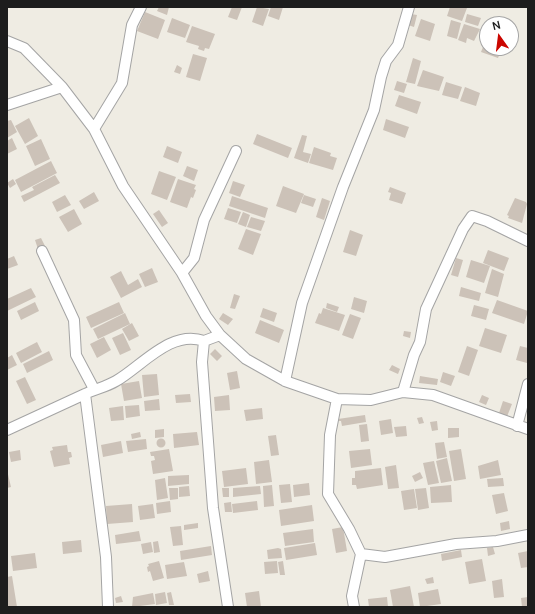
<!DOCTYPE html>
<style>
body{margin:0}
#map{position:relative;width:535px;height:614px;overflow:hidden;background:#efece3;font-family:Manrope,sans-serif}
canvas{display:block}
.frame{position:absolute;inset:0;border:8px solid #1d1d1d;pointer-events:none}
.north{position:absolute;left:479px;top:16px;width:40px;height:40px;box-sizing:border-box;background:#fff;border:1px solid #a5a5a5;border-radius:50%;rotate:346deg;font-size:11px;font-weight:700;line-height:16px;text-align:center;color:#1d1d1d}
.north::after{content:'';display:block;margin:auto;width:14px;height:18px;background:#cb0600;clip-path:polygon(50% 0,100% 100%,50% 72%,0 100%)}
</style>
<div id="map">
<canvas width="535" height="614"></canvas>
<div class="frame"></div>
<div class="north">N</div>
</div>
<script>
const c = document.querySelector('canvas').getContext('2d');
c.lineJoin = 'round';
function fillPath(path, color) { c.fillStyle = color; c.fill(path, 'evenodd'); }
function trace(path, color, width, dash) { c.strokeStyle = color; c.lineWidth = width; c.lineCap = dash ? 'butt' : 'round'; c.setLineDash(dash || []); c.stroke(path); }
fillPath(new Path2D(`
 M159 7H169L167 15 157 11Z
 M232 7H242L237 20 228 17Z
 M257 7 269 9 263 26 252 22Z
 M271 7H283L279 20 268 16Z
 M450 7 467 8 462 21 447 16Z
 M145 12 165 20 158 39 137 31Z
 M411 14 417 15 414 27 408 25Z
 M467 14 481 18 478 26 465 22Z
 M172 18 190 25 185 38 167 32Z
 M421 19 435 24 430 41 415 36Z
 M451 20 461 23 457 39 447 36Z
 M464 24 480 29 474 41 467 38 466 43 458 40Z
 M192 26 215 34 209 49 205 48 204 51 198 49 199 46 186 42Z
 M487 37V48H502L498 58 481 52Z
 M193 54 207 58 200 81 186 77Z
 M413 58 421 61 415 84 406 82Z
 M177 65 182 68 180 74 174 72Z
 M423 70 444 77 439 91 417 86Z
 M397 81 407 84 404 93 394 90Z
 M446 82 462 87 458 99 442 95Z
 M465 87 480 93 476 106 460 101Z
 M399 95 421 102 417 114 395 106Z
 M29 118 38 136 25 144 15 126Z
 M386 119 409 127 405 138 383 130Z
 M11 120 17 132 7 138V121Z
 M257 134 292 148 288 158 253 144Z
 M302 135 307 136 303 152 311 154 308 163 294 158Z
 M12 138 17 149 7 154V141Z
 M41 139 50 159 35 166 26 146Z
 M167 146 182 152 178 163 163 157Z
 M314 147 331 153 330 156 337 158 333 170 309 163Z
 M51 161 57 173 21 192 15 180Z
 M187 166 198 170 194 181 183 176Z
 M159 171 176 177 167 200 151 194Z
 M55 175 60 183 24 202 21 196 34 190 32 187Z
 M13 179 16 184 10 188 7 183Z
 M178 179 196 185 194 189 196 190 193 198 191 197 187 208 170 202Z
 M233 181 245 185 240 197 229 193Z
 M283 186 304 194 296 213 276 206Z
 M390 187 406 193 402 204 389 200 391 193 388 192Z
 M94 192 99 201 84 209 79 201Z
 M65 195 71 205 57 212 52 202Z
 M304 195 316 199 313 207 301 203Z
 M232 196 268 208 265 218 229 206Z
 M322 198 330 201 324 220 316 217Z
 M515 198 526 202 527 204 522 223 508 218 509 216 507 215Z
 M228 208 241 212 237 223 224 219Z
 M74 209 82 224 68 232 59 217Z
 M159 210 168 223 162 227 153 214Z
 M243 212 250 215 246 227 238 224Z
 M251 217 265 221 261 231 247 227Z
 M246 229 261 234 253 255 238 249Z
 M350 230 363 235 356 256 343 252Z
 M41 238 45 246 38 249 35 240Z
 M488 250 509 258 504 271 483 263Z
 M14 256 18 265 7 269V259Z
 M456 258 463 260 458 277 451 275Z
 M471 260 490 266 484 283 466 277Z
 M152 268 158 282 145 287 139 274Z
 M492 269 504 274 498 297 485 293Z
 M121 271 128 285 138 279 142 287 121 298 110 277Z
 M461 287 481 293 479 301 459 296Z
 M31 288 36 297 7 311V299Z
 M234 294 240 296 235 309 230 308Z
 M354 297 367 301 364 313 351 309Z
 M497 300 528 311 524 324 492 313Z
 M35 302 39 311 21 320 17 311Z
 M119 302 124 313 91 328 86 317Z
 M327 303 339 307 337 312 326 308Z
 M474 305 489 309 486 320 471 316Z
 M263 308 277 313 274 322 260 317Z
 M323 308 345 315 339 331 315 323 319 313 321 314Z
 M125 313 130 324 98 339 93 329Z
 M223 313 233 319 228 325 219 319Z
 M350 314 361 318 353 339 342 335Z
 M260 320 284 330 279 343 255 333Z
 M132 323 139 336 129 341 122 329Z
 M485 328 507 335 501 353 479 346Z
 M404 331 411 332 410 338 403 336Z
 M123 333 131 350 120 355 112 338Z
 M104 337 111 350 97 358 90 344Z
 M37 342 42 352 21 363 16 353Z
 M467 346 478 350 469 376 458 372Z
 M520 346 528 348 527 363 516 360Z
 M215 349 222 356 217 361 210 354Z
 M49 351 53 360 27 373 23 364Z
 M12 355 17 365 7 370V358Z
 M392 365 400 369 398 374 389 370Z
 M237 371 240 388 230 390 227 373Z
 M443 372 455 376 451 386 440 382Z
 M157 374 159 395 144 397 142 375Z
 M420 376 438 379 437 385 419 383Z
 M25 377 36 400 27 404 16 381Z
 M139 381 142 398 124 401 121 384Z
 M190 394 191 402 176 403 175 395Z
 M229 395 230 410 215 411 214 397Z
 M482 395 489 398 486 405 479 402Z
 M159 399 160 410 145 411 144 401Z
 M503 401 512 404 506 419 498 416Z
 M139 405 140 416 126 418 125 406Z
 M123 406 124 420 111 421 109 408Z
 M262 408 263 419 246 421 244 410Z
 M365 415 366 422 342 426 341 421H339L338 419Z
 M422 417 424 423 419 424 417 418Z
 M391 419 393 433 381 435 379 421Z
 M437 421 438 430 432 431 430 422Z
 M367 424 369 441 361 442 359 425Z
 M406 426 407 436 396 437 394 427Z
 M448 428H459V437L448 438Z
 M164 429V437L155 438V430Z
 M140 432 141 437 132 439 131 434Z
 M197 432 199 445 174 448 173 434Z
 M276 435 279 455 271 456 268 436Z
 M156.5 443a4.5 4.5 0 1 1 9 0a4.5 4.5 0 1 1-9 0Z
 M146 439 147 449 128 452 126 441Z
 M121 441 123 453 103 457 101 445Z
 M444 442 447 457 437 459 435 443Z
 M67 445 68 452H71L72 457 69 458 70 464 54 467 50 451 53 450 52 447Z
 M169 449 173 471 153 474 151 461 155 460 154 456H151L150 452Z
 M370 449 372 465 351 468 349 451Z
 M461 449 466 479 454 481 449 451Z
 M20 450 21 460 11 462 9 452Z
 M447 458 452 481 441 483 436 461Z
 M269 460 272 482 256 484 254 462Z
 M498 460 501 475 480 479 478 466Z
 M434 461 439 483 428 485 423 463Z
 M396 465 399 488 388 489 385 467Z
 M246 468 248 484 224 487 222 471Z
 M381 468 383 485 357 489 356 485H352V478H355V471Z
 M7 470 11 487 7 488Z
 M420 472 423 478 415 482 412 476Z
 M189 475V484L168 486V476Z
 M165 478 168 498 157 500 155 480Z
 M503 478 504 486 488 487 487 479Z
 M309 483 310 495 294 497 293 485Z
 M290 484 292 502 281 503 279 485Z
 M272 485 274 506 264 507 263 486Z
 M451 485 452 502 431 503 430 487Z
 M189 486 190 496 179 497V487Z
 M260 486 261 494 233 497V488Z
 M169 488H178V499L170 500Z
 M222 488H229V497H223Z
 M426 488 429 508 418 510 415 489Z
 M414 489 417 508 404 510 401 491Z
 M504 493 508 511 496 514 492 495Z
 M170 501 171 512 157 514 156 503Z
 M257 501 258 510 233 513 232 504Z
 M231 502 232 512H225L224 503Z
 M132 504 133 522 107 524 106 506Z
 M153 504 155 518 140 520 138 506Z
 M312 505 314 521 281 526 279 510Z
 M509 521 510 529 501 531 500 523Z
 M198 523V528L184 530V525Z
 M181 526 183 545 173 546 170 527Z
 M343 527 347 551 336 553 332 529Z
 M313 529 314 542 285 546 283 533Z
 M139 531 141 541 116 544 115 535Z
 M81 540 82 552 63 554 62 542Z
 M158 541 160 552 154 553 153 542Z
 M151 542 153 552 143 554 141 544Z
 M315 543 317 555 286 560 284 548Z
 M211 546 212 555 181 560 180 551Z
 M493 547 495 554 488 556 487 548Z
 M278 548 281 549 282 558 268 559 267 550Z
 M461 550 462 557 442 561 441 554Z
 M528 551V567L521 568 518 553Z
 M35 553 37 568 13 571 11 556Z
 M482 559 486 581 469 584 465 562Z
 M159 561 164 578 153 581 150 571 148 572 147 567 149 566 148 564Z
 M277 561 278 573 265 574 264 562Z
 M283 561 285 575H280L278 562Z
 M184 562 187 576 167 579 165 565Z
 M208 571 210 581 199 583 197 574Z
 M12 576 17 607H7V577Z
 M433 577 434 583 427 584 425 579Z
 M502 579 504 597 494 598 492 581Z
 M410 586 414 607H393L390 590Z
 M438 589 441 604 420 607 418 593Z
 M259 591 261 607H247L245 593Z
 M165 592 167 603 156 605 155 594Z
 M171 592 174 605H169L167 593Z
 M153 593 155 604 132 607 133 597Z
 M121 596 123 602 116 603 115 598Z
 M387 597 388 607H369L368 599Z
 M528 597V607H522L521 598Z`), '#ccc2b8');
const minor = new Path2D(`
 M7 41 24 48 62 87 94 129 123 186 182 273 206 316 220 335 246 359 285 381 337 399 371 400 403 392 433 395 528 429
 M7 105 62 87
 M94 129 122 83 132 25 141 7
 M42 251 74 320 76 355 94 389
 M182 273 194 258 204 220 236 151
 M204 341 202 362 213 508 228 607
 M285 381 302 303 343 187 374 110 381 77 386 61 398 45 409 7
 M403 392 414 355 420 342 426 309 463 229 472 216 487 221 528 241
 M337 399 330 435 328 494 349 529 361 554 352 596 354 607
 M517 426 528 384
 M7 430 85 394
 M361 554 385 557 456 544 497 541 528 535
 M108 607 106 557 85 394C95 389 106 387 116 381 142 366 171 329 204 341L220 335`);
trace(minor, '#a4a4a4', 12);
trace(minor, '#fff', 10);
</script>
